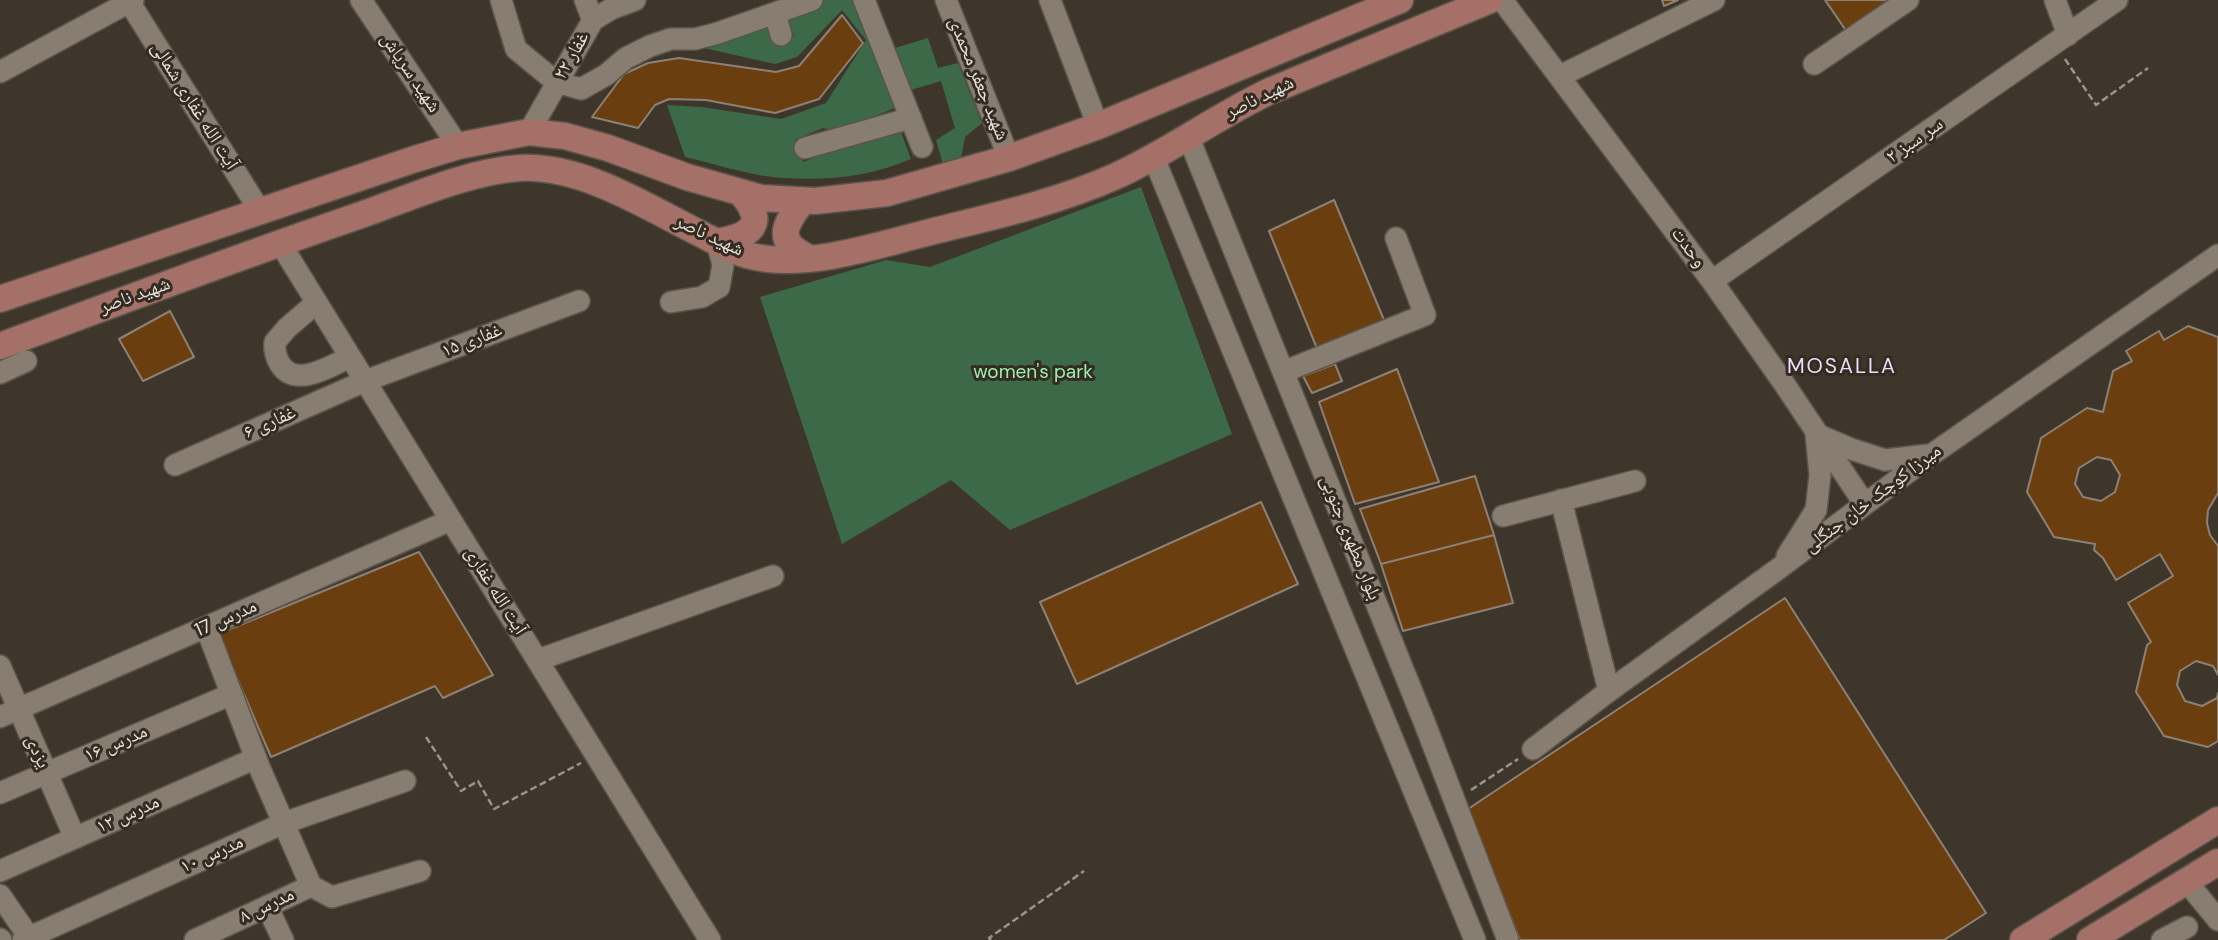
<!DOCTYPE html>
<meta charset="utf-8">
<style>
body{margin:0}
canvas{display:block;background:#3e362b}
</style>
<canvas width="2218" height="940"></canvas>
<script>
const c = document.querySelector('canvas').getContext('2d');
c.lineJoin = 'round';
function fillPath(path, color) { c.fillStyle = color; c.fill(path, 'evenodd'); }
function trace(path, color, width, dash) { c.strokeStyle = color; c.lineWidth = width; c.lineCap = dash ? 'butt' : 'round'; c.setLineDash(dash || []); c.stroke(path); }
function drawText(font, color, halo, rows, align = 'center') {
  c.font = font + ' "DM Sans","Noto Naskh Arabic",sans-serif'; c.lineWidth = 6; c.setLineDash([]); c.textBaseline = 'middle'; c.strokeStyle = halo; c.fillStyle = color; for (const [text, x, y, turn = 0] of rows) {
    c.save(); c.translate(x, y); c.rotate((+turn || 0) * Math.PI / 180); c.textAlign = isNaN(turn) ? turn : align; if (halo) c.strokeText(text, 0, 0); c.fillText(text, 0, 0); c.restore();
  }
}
fillPath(new Path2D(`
 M824 0H858L899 106 861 122 831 130 823 128 796 139 803 162 863 138 901 132 911 159C872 176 828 181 785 178 754 177 716 164 685 157L667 105 702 107 781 119 826 103 866 40 842 10 797 57 775 64 704 48 769 23 775 44 794 36 787 15Z
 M928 38 938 68 958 63 982 123 965 137 961 158 943 164 936 140 955 128 941 81 911 90 895 48Z
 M1141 187 1232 434 1010 530 951 480 842 544 760 297 886 260 930 267Z`), '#3c6a49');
const building = new Path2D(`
 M1662 0H1678L1664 6Z
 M1825 0H1895L1847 32Z
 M842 15 863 43 819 99 775 113 706 100 669 99 655 105 638 128 592 117 624 74 648 63 679 58 776 72 799 66Z
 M1334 200 1384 320 1318 351 1269 231Z
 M170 311 194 357 143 381 119 339Z
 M2188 326 2218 337V493L2208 510 2207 523 2210 535 2218 546V675L2213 666 2196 661 2180 671 2177 685 2185 701 2202 706 2217 698 2218 693V741L2208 747 2164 736 2136 692 2147 645 2151 642 2128 603 2173 576 2160 554 2116 580 2103 558 2094 550 2095 544 2054 537 2027 492 2041 438 2087 408 2103 412 2113 371 2132 361 2126 351 2159 331 2164 340ZM2097 457 2111 460 2120 475 2115 492 2101 501 2083 497 2075 484 2079 468Z
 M1335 364 1342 381 1312 393 1303 376Z
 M1397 369 1439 482 1355 504 1319 402Z
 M1475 476 1494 535 1381 564 1360 509Z
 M1261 502 1298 584 1077 684 1040 602Z
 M1494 535 1513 603 1403 631 1381 564Z
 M419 552 493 675 443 698 435 686 271 757 218 634Z
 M1785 598 1986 913 1944 940H1520L1468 809Z`);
fillPath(building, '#6a3e0e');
trace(building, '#8d8176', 2);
const minor = new Path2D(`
 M128 0 260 211
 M361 0 458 146
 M501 0 516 49 556 82 581 89 606 75 626 58 650 46 671 39H695L718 33 812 0
 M585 0 593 20
 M864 0 922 147
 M946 0 1009 158
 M1050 0 1098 126
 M1502 0 1712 281 1783 382 1864 503
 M2055 0 2068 35
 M775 13 781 35
 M1814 64 1908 0
 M0 72 133 0
 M1560 76 1714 0
 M529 132 593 20 611 9 635 0
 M1188 136 1425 724 1508 940
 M805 148 911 118
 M1153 156 1475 940
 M280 243 710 940
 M1712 281 2117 0
 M671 302 702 297 719 287 723 265 717 242
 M316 303 287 328 275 342C274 350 275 356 280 364 295 389 331 366 350 357
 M1283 372 1425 315 1396 238
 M0 373 26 361
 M175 465 365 381 579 301
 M1561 500 1609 691
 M1503 516 1635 481
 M1787 556 1816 510 1820 475 1816 434 1851 449 1885 460 1928 455
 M206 627 260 769 311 886
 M538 660 773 576
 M0 666 75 838
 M0 717 451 520
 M1533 749 1609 691 1778 569 1931 455 2218 255
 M0 793 232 694
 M0 871 256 758
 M2186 881 2218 920
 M0 895 31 940
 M267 906 283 940
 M0 939 1 940
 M23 940 284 823 405 781
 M195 940 311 886 332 897 420 871
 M2162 940 2187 927`);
const major = new Path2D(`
 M803 201C783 226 775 242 809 258
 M717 242C751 236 768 224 741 193
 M0 299 412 160 458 146 529 132 565 136 608 148 687 177 761 198 815 201 887 193 1009 158 1098 126 1400 0
 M0 346C119 302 238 257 358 216 407 199 469 171 520 168 581 165 644 205 697 232 713 240 730 250 747 255 805 271 877 245 934 231 995 216 1058 202 1116 176 1169 152 1217 116 1270 91L1490 0
 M2023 940 2218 820
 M2090 940 2218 862`);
trace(minor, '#5b544a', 24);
trace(major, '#5b544a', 29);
trace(new Path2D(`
 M2065 59 2096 105 2148 68
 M426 737 461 791 478 781 494 809 581 763
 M1471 790 1518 759
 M991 940 989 938 1084 871`), '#9a938b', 2.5, [7, 3.5]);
trace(minor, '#877d71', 21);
trace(major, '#a47067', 26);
drawText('19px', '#e5e0d9', '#342b21', [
 ["غفار ۲۲",572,56,-60],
 ["شهید سرپاش",410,73,56],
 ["شهید جعفر محمدی",978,79,68],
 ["شهید ناصر",1260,98,-26],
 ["آیت الله غفاری شمالی",194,106,58],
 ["سر سبز ۲",1915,141,-35],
 ["شهید ناصر",709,236,25],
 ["وحدت",1688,248,54],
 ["شهید ناصر",135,296,-20],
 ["غفاری ۱۵",472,341,-21],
 ["غفاری ۶",270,423,-24],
 ["میرزا کوچک خان جنگلی",1873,499,-37],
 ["بلوار مطهری جنوبی",1350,538,68],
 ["آیت الله غفاری",495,591,58],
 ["مدرس 17",226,619,-24],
 ["مدرس ۱۶",116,744,-23],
 ["یزدی",37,752,66],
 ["مدرس ۱۲",128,815,-24],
 ["مدرس ۱۰",212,855,-24],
 ["مدرس ۸",267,906,-25]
]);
drawText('19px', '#9bedb1', '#342b21', [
 ["women's park",1033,373]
]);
c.letterSpacing = '2px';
drawText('21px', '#e8defa', '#342b21', [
 ["MOSALLA",1842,367]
]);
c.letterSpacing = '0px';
</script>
